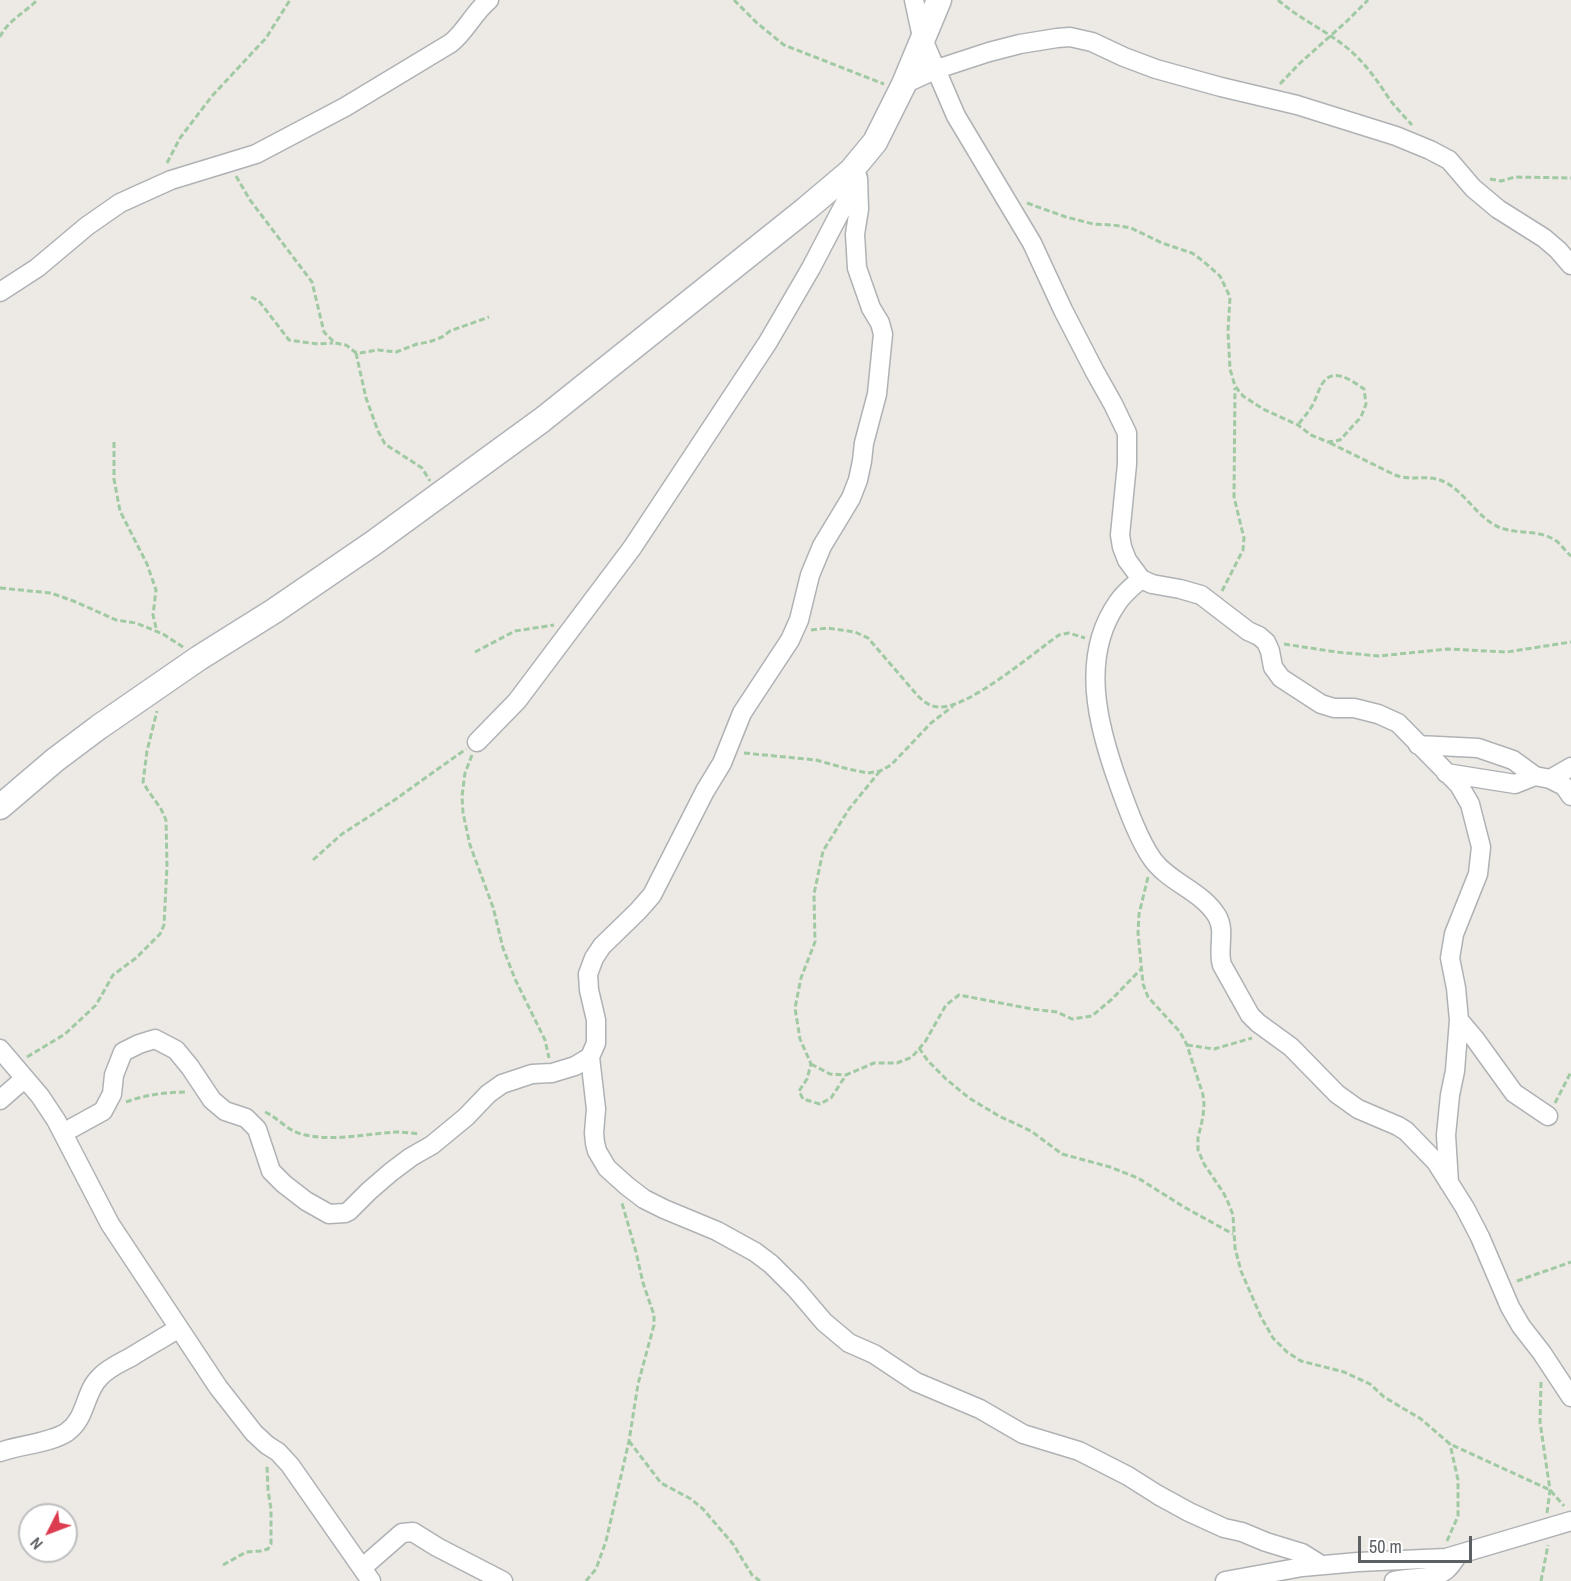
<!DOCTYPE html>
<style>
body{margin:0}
#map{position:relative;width:1571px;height:1581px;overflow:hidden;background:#ede9e4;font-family:"Archivo Narrow",sans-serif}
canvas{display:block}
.north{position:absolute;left:18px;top:1503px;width:60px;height:60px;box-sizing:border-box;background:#fff;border:2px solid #bebfc1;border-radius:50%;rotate:228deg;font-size:16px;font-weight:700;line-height:24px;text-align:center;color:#5c6063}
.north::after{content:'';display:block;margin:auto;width:21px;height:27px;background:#db3c4f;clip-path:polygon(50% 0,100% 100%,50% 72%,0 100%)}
.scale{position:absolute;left:1358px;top:1536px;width:114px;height:27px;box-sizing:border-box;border:3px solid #5c6063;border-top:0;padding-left:8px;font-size:18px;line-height:21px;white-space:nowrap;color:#5c6063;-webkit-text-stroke:4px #fff;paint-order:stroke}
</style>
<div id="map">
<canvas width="1571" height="1581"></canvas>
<div class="north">N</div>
<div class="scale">50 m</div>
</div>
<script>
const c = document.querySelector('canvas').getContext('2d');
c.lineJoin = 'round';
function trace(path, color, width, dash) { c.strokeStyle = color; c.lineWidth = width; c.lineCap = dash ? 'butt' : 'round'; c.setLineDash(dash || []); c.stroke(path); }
const street = new Path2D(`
 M914 0 922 37 956 116 1032 243 1063 310 1095 372 1113 404 1127 433V464L1120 535 1122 547 1127 560 1141 579 1152 584 1180 589 1201 595 1248 631 1259 636 1266 642 1270 651 1273 667 1281 678 1321 704 1334 708H1354L1378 714 1398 723 1459 785 1470 804 1481 847 1478 874 1454 934 1450 958 1456 988 1459 1020 1455 1071 1450 1095 1446 1135 1449 1183
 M904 84 937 69 989 52 1020 44 1057 38 1070 37 1092 42 1124 57 1156 69 1221 87 1297 105 1396 136 1430 150 1449 160 1473 188 1498 209 1544 238 1558 250 1571 265
 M0 292 37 268 87 226 120 203 171 180 256 154 345 107 451 43C466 31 474 12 489 0
 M1141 579C1133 586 1124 593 1118 602 1079 657 1098 727 1119 785 1127 807 1139 841 1153 860 1170 883 1202 891 1217 916 1226 931 1217 949 1222 965L1250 1015 1258 1023 1291 1047 1337 1094 1358 1109 1398 1126 1406 1131 1436 1162 1465 1208 1480 1237 1510 1307 1521 1326 1542 1353 1571 1397
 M477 742 517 701 632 548 768 342 811 268 857 180
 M1418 745 1478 748 1513 760 1535 776 1550 779 1564 786 1571 796
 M1446 773 1515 784 1535 776
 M1550 779 1571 767
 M1459 1020 1475 1039 1514 1093 1548 1116
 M0 1049 40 1096 56 1120 110 1224 218 1387 254 1433 267 1445 278 1452 290 1465 371 1581
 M590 1057 596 1109 594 1133 595 1143 597 1151 607 1168 627 1186 644 1199 664 1209 717 1231 755 1252 771 1264 796 1289 824 1322 849 1343 874 1354 916 1382 980 1409 1023 1434 1079 1451 1128 1476 1158 1495 1189 1512 1224 1528 1242 1532 1266 1542 1302 1553 1321 1565
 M0 1100 24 1079
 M63 1133 103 1111 112 1094 114 1075 123 1052 139 1044 155 1039 176 1050 190 1067 212 1100 225 1111 246 1118 257 1129 271 1171 284 1184 306 1201 329 1214 345 1213 349 1211 369 1191 391 1172 411 1157 432 1145 466 1117 488 1094 502 1084 532 1074 552 1073 575 1066 590 1057 596 1043V1020L589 990 588 974 594 958 602 946 638 911 652 895 705 791 722 763 742 713 790 640 799 620 810 575 822 546 851 498 858 480 862 461 864 443 877 394 883 334 880 323 871 308 857 268 855 234 859 209 858 178
 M0 1452C19 1445 51 1443 67 1432 87 1418 84 1392 100 1377 108 1368 120 1363 131 1357 147 1347 163 1338 179 1328
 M362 1568 402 1533 413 1532 437 1547 503 1581
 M1225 1581 1302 1567 1358 1562 1446 1558 1571 1521
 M1394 1581C1410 1577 1434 1580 1446 1570 1451 1566 1454 1560 1458 1555`);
const secondary = new Path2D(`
 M0 807 55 760 99 727 199 658 274 611 372 544 542 420 806 209 851 171 875 142 904 84 939 0`);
trace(street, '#afb2b5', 21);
trace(secondary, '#b0b4b8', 27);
trace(new Path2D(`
 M734 0 757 23 784 45 884 84
 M1278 0C1302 21 1330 32 1353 53 1368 67 1379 83 1390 100 1397 109 1405 117 1412 125
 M0 37C7 21 26 12 37 0
 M1280 84 1299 64 1347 21 1368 0
 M167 163 180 138 212 96 266 38 290 0
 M236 176 250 200 312 282 324 332 335 343 346 345 355 352 360 353 378 350 396 352 417 344 429 342 442 337 450 331 489 317
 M1490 179 1501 181 1515 177 1571 178
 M1027 203 1066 217 1093 224 1113 225 1131 228 1162 243 1192 253 1203 261 1220 276 1230 297 1228 331 1230 369 1235 386 1243 396 1263 409 1298 425 1311 435 1328 442 1340 440 1361 417 1366 404 1364 389C1352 381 1333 366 1322 384 1318 391 1316 399 1312 406 1308 413 1302 419 1298 425
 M251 297 259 301 289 340 318 344 333 343
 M356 353 366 398 378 431 385 444 422 468 430 481
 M114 442V479L120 511 147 564 156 590 153 615 157 632
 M1330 443 1395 475C1411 481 1425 475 1440 480 1462 488 1473 512 1493 524 1511 536 1536 528 1555 540 1561 544 1565 551 1571 556
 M0 588 51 593 76 602 116 620 136 623 163 634 183 647
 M1222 591 1243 550 1244 538 1241 526 1234 497 1235 388
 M811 630 827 628 855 632 868 638 918 696C924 702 929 706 938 707 967 710 1033 653 1059 635L1069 633 1085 638
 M1284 644 1336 652 1379 656 1448 649 1507 652 1571 642
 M475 652 515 631 554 625
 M744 753 816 760 848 769 868 773 880 771 891 765 931 723 953 706
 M472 755 465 773 462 796 463 813 470 845 493 907 503 948 515 979 545 1040 549 1058
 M880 771 849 809 823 851 814 894 815 942 801 978 795 1008 800 1039 811 1064 807 1079 799 1091 803 1099 820 1104 831 1098 846 1075 874 1063H897L912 1057 925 1042 946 1005 959 995 1032 1009 1057 1012 1072 1019 1092 1016 1112 999 1142 968
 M313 860 342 834 393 801 466 749
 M1148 877 1139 914 1138 933 1143 984 1148 997 1180 1032 1187 1045 1203 1095 1204 1104 1203 1117 1198 1138V1150L1204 1164 1223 1192 1228 1202 1233 1215 1235 1248 1241 1271 1261 1317 1273 1338 1287 1352 1301 1361 1344 1372 1370 1384 1384 1397 1421 1419 1450 1444 1550 1490 1564 1506
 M1187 1045 1214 1049 1252 1038
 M919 1048 928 1061 946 1079 969 1098 999 1116 1031 1131 1062 1154 1110 1167 1138 1178 1184 1207 1233 1234
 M27 1057 65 1034 80 1020 96 1005 113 975 136 958 160 934 164 925 167 866 166 820 161 809 147 789 143 782 147 751 157 711
 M811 1064 830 1074 846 1075
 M126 1102C145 1095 166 1092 187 1092
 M1555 1103 1571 1072
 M265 1112C278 1118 287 1130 301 1134 331 1142 365 1134 396 1132 404 1132 412 1133 419 1134
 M1517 1281 1571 1262
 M1541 1382 1540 1422 1550 1490 1547 1513
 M629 1441 661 1483 691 1499 703 1509 733 1544 752 1575 760 1581
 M1447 1541 1458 1516V1480L1450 1444
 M223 1565 246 1552 261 1551 268 1549 271 1544V1509L268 1490 267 1465
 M586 1581 596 1569 606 1541 629 1441 638 1384 654 1325V1315L643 1283 636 1252 622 1203
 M1541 1581 1548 1545`), '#a0caa3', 3, [6, 3]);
trace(street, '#fff', 18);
trace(secondary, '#fff', 24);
</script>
